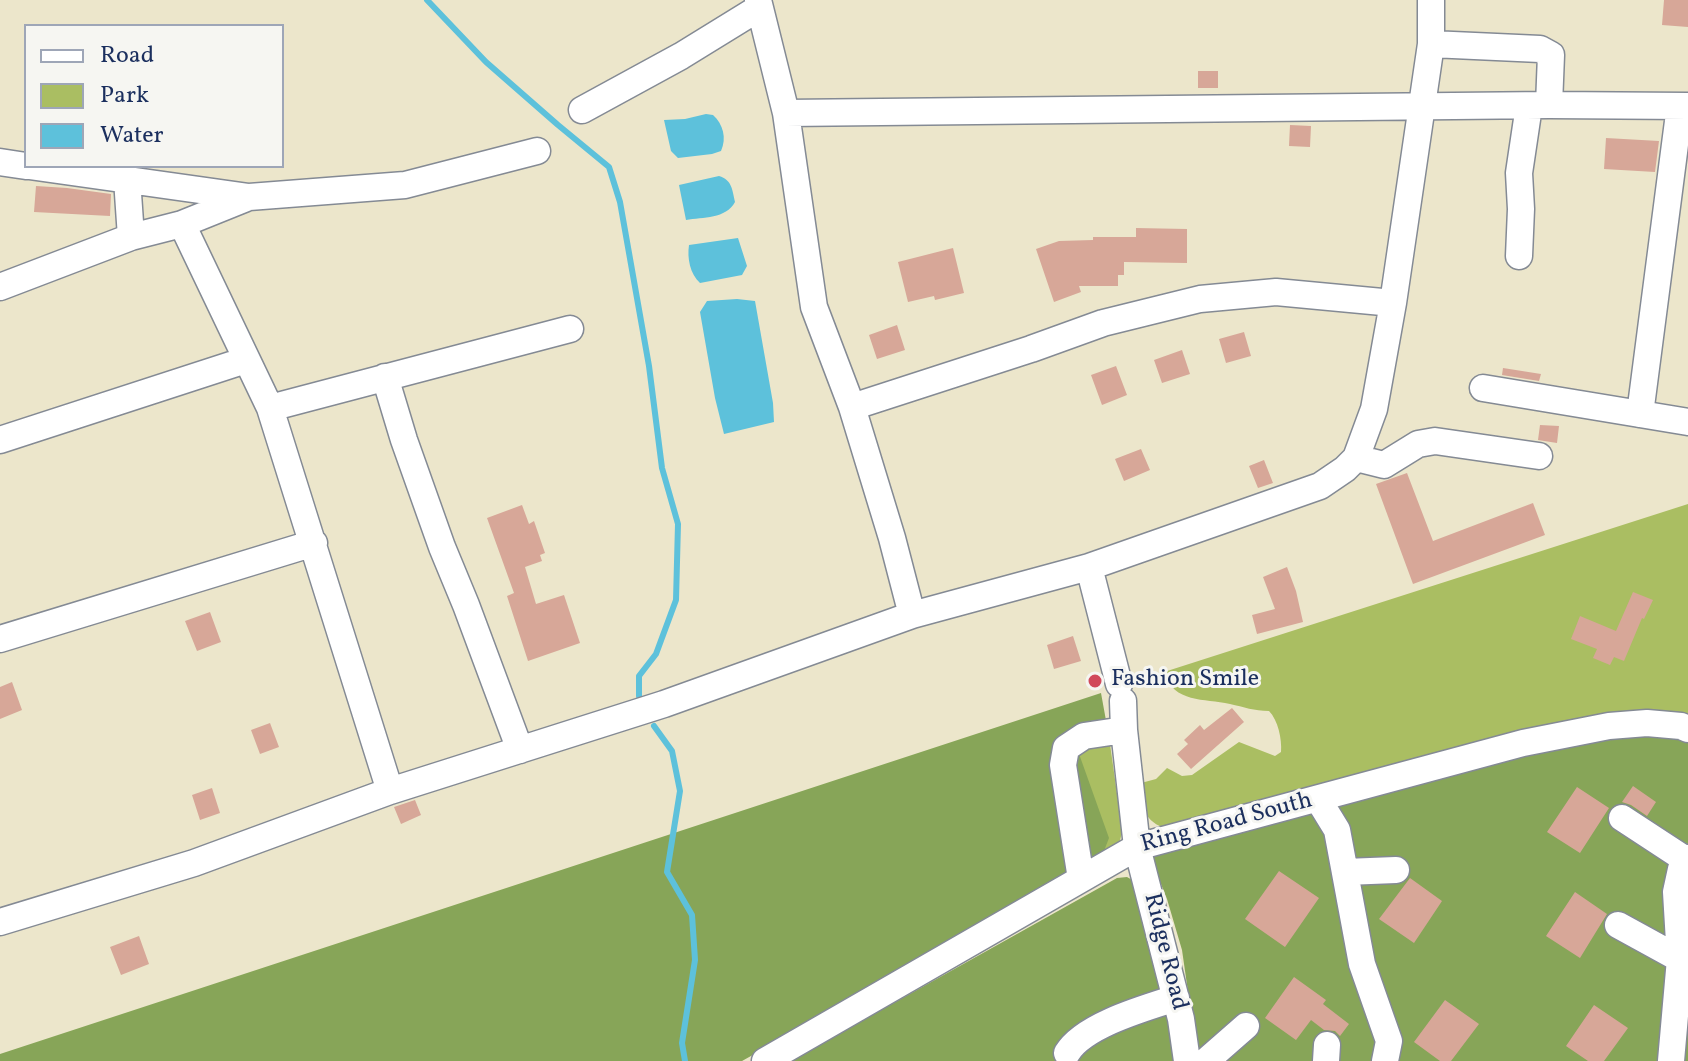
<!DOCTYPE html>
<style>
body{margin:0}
#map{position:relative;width:1688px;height:1061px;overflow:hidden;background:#ece6cb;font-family:Vollkorn,serif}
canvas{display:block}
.legend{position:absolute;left:24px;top:24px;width:260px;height:144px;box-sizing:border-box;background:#f6f6f2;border:2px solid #9ea6b7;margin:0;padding:10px 14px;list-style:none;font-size:24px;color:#1b2f5e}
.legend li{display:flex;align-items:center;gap:16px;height:40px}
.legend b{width:40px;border:2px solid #9ea6b7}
</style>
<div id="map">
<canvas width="1688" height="1061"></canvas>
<ul class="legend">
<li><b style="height:10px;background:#fff"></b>Road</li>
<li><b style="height:22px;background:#aabe62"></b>Park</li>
<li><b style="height:22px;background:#5dc1db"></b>Water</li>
</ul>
</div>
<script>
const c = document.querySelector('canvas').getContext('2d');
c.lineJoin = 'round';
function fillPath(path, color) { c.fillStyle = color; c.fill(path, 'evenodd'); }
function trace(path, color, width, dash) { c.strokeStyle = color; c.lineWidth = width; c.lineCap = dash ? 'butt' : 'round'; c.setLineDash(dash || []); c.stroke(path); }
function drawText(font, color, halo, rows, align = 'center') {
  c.font = font + ' Vollkorn,serif'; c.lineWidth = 6; c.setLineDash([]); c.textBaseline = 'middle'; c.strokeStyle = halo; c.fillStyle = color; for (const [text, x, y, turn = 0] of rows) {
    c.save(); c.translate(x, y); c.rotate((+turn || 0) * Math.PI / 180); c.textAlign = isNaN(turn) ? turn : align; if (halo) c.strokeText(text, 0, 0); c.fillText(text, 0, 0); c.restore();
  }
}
fillPath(new Path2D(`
 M1688 504V716L1667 712 1616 711 1164 828C1140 818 1145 806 1141 783L1156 779 1167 768 1182 776 1192 775 1239 742 1275 756 1281 752C1282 739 1278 720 1269 711 1254 711 1244 707 1230 704 1204 698 1174 704 1164 672Z
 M1109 737 1122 829C1120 852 1111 854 1093 865L1078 750Z`), '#aabe62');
fillPath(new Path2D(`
 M1101 693 1109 737 1078 751 1109 838 1104 851 1093 865 742 1061H0V1054Z
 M1603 736 1656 737 1688 741V1061H1198L1182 950 1167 899 1151 859 1154 855 1191 843Z
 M1127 877 1134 881 1178 1061H790L1117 878Z`), '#87a558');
fillPath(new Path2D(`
 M706 114 713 115C723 124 727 138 721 151L712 154 678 158 671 151 664 120 685 119Z
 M719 176C732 180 732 189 735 202 726 219 703 217 686 220L679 185Z
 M738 238 747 266 742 275 700 283C690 274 687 258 689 245Z
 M737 299 755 301 773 403 774 422 724 434 715 398 700 312 707 301Z`), '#5dc1db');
trace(new Path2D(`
 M427 0 486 62 558 125 609 167 620 202 649 366 662 468 678 524 676 600 656 654 639 676V696
 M654 726 672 751 680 791 667 872 692 915 695 960 682 1043 685 1061`), '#5dc1db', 6);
fillPath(new Path2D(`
 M1664 0H1688V27L1662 25Z
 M1198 71H1218V88H1198Z
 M1290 125 1311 126 1310 147 1289 146Z
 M1606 138 1659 141 1655 172 1604 169Z
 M36 186 67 188 111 194 110 216 34 212Z
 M1136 228 1187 229V263L1124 262V275H1118V286H1079L1081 292 1054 302 1036 249 1059 241 1093 240V237H1136Z
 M953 248 964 293 935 300 934 296 908 302 898 262Z
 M897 325 905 350 877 359 869 335Z
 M1244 332 1251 356 1226 363 1219 339Z
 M1182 350 1190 374 1162 383 1154 360Z
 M1116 366 1127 395 1102 405 1091 375Z
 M1503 368 1541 374 1539 381 1502 375Z
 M1540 425 1559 426 1557 443 1538 440Z
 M1141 449 1150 470 1124 481 1115 459Z
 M1264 460 1273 483 1258 488 1249 466Z
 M1407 473 1433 541 1533 503 1545 535 1413 584 1376 484Z
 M522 505 529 524 534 521 545 553 540 555 542 561 525 567 536 604 564 595 580 643 528 661 507 596 514 593 487 518Z
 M1287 567 1296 591 1303 622 1257 634 1252 615 1275 609 1263 577Z
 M1633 592 1653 600 1644 619 1642 618 1624 661 1614 657 1610 665 1593 658 1597 649 1571 639 1580 616 1616 631Z
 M210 612 221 642 197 651 185 621Z
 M1073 636 1081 661 1054 669 1047 645Z
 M12 682 22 710 0 719V687Z
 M1232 708 1244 722 1191 769 1177 754 1188 744 1184 740 1200 725 1204 730Z
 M270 723 279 747 260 754 251 730Z
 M1633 786 1656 802 1647 816 1631 805 1622 802Z
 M1577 787 1609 808 1580 853 1547 832Z
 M212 788 220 813 200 820 192 795Z
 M415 800 421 815 401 824 394 807Z
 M1279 871 1319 898 1285 947 1245 919Z
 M1410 878 1442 901 1414 943 1379 919Z
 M1575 892 1607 914 1580 958 1546 936Z
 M139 936 149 964 121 975 110 947Z
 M1294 977 1326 1000 1323 1004 1349 1024 1340 1036 1335 1031 1324 1030 1311 1020 1296 1040 1265 1018Z
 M1445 1000 1479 1024 1451 1061H1440L1414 1042Z
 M1594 1005 1628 1028 1604 1061H1588L1566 1046Z`), '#d7a798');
const minor = new Path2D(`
 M758 0 786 113 814 307 852 407 892 538 912 615
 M1431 44 1540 49 1551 55 1549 105
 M582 110 681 56 759 8
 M786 113 1549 105 1688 106
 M0 162 26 166
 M127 179 131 237
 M249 197 405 185 537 151
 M182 224 270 408 390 791
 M1519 256 1521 209 1519 173 1529 106
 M0 287 131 237 182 224 249 197 29 166
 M385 377 404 440 442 547 466 605 520 750
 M1483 388 1688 422
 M852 407 1031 349 1103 323 1200 299 1276 292 1393 303
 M270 408 570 329
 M1640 414 1680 106
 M0 440 246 360
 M1356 458 1384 465 1418 444 1435 441 1539 456
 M1089 567 1119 684
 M0 639 314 543
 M1123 701 1124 730 1137 847 1181 1019 1187 1061
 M1318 799 1337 830 1362 964 1389 1041 1385 1061
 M1622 818 1686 860
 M1345 872 1396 870
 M1081 879 1063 765 1066 748 1084 736 1124 730
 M0 922 194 863 390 791 664 704 912 615 1089 567 1320 486 1345 469 1356 458 1374 409 1393 303 1431 44V0
 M1618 925 1680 959H1688
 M1067 1053C1084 1025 1145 1008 1176 998
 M765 1061 1137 847 1523 743 1609 726 1647 723 1681 726 1688 729
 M1206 1061 1246 1026
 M1326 1061 1327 1045
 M1671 1061 1680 959 1676 892 1681 869 1688 858`);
trace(minor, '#848a94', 29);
trace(minor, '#fff', 26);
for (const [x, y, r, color] of [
 [1095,681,8,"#d1495b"]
]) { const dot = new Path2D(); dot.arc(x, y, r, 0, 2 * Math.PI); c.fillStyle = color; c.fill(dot); trace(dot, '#f6f6f2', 3); }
drawText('24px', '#1b2f5e', '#f6f6f2', [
 ["Fashion Smile",1111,681]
], 'left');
drawText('24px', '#1b2f5e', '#f6f6f2', [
 ["Ring Road South",1227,824,-15],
 ["Ridge Road",1164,952,76]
]);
</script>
